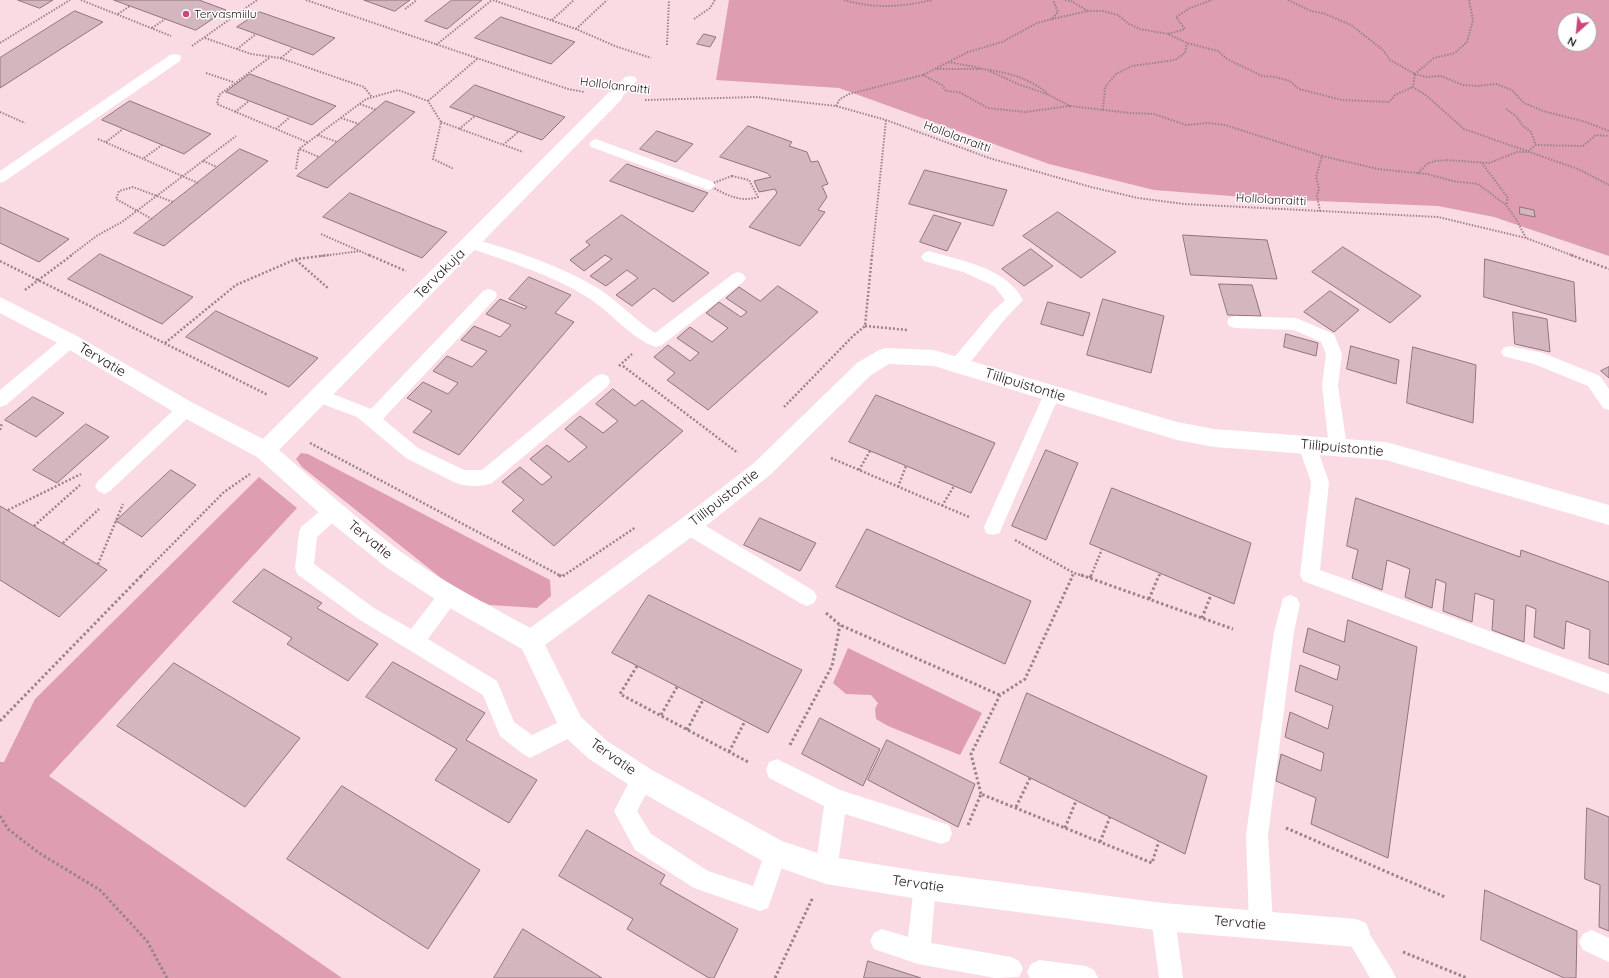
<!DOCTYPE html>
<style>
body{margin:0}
#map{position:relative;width:1609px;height:978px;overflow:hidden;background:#fadbe4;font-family:Quicksand,sans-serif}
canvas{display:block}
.north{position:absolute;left:1557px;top:12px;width:40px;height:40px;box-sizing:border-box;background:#fff;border:1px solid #a6a1a3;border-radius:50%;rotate:207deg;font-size:11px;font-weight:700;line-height:16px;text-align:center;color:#201519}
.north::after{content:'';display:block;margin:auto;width:14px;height:18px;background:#cf467e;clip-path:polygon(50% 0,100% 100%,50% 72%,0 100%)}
</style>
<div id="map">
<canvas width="1609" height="978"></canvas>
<div class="north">N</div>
</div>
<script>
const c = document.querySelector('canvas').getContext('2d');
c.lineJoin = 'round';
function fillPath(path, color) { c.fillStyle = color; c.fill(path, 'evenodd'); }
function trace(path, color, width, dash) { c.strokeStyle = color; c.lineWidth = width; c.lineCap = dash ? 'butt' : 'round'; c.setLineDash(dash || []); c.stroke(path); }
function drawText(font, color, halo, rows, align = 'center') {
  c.font = font + ' Quicksand,sans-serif'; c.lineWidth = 3; c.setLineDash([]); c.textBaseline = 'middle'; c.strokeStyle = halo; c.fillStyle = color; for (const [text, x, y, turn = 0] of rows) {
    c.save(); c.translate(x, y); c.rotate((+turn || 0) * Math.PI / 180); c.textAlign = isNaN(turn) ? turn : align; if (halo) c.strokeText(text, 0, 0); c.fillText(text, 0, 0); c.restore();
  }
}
fillPath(new Path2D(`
 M729 0H1609V256L1494 217 1438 206 1269 199 1154 190 1049 164 839 88 716 80ZM1565 20H1589V44H1565Z
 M301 453 308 454 550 580 551 596 537 608 490 605 461 594 302 467 296 459Z
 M259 477 297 508 49 776 342 978H0V762H4L35 699Z
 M848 648 982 713 960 755 888 726 876 719 875 709 878 703 871 695 846 694 833 683Z`), '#de9db1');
const building = new Path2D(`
 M18 0H53L40 8Z
 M114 0H199L226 10 196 30Z
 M364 0H410L395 11Z
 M452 0H482L447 29 425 21Z
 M75 11 103 22 0 88V58Z
 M260 12 335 38 313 55 237 27Z
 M501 17 575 42 551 64 475 38Z
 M704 34 716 37 710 47 697 44Z
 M250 74 336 106 312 125 226 92Z
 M475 85 565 117 542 140 450 107Z
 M130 101 211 134 184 154 102 120Z
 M386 101 415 112 327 188 297 176Z
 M748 126 792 142 789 146 807 152 811 162 818 161 828 184 822 186 827 197 818 210 825 212 800 246 749 227 777 193 775 189 759 192 754 181 771 177 767 173 720 157Z
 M657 131 693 144 676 162 640 149Z
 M240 149 268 161 164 246 134 233Z
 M627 164 708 193 693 212 610 181Z
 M925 170 1007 190 993 226 909 204Z
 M350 193 447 232 422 258 323 217Z
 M0 207 69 239 39 262 0 243Z
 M1520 207 1534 210 1535 217 1520 214Z
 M1058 212 1116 252 1081 278 1023 236Z
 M622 215 650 234 709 273 673 302 654 288 632 306 616 295 638 278 627 270 606 286 590 276 612 259 605 255 584 271 570 260 590 245 586 242Z
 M934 215 961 223 947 251 920 242Z
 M1183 235 1267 240 1277 279 1191 275Z
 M1343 247 1421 296 1390 323 1312 272Z
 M1031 249 1053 266 1024 286 1002 269Z
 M100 254 193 297 162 324 68 279Z
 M1485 259 1574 282 1576 322 1484 297Z
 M529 277 571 295 555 313 574 322 459 455 413 432 432 411 407 398 423 382 448 394 458 383 433 371 447 356 472 367 487 351 461 340 474 326 500 337 511 325 486 314 500 299 525 309 527 307 509 299Z
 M1219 284 1252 285 1261 316 1228 315Z
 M778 286 818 312 708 410 667 380 675 373 654 357 668 345 690 361 699 353 677 338 690 327 712 342 728 328 706 313 719 302 741 317 747 312 726 298 739 287 760 301Z
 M1330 291 1359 310 1334 332 1304 312Z
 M1103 299 1164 316 1151 373 1087 355Z
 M1048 302 1090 313 1083 336 1041 324Z
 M216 311 318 358 289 387 186 337Z
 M1513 312 1547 319 1550 352 1515 344Z
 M1286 334 1318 343 1316 356 1284 347Z
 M1351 346 1399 360 1396 384 1347 369Z
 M1413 347 1476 365 1473 423 1407 403Z
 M1609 367V378L1601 371Z
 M613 389 635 406 642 400 683 431 554 546 512 511 524 500 502 482 520 467 542 485 552 477 530 459 547 445 569 462 587 447 565 429 580 416 603 433 618 421 596 404Z
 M876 395 995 443 971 493 849 442Z
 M33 397 64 413 36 437 5 420Z
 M86 424 109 437 57 483 33 470Z
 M1046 450 1078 463 1046 540 1012 526Z
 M171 470 196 485 142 537 116 521Z
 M1112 488 1251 543 1234 604 1090 544Z
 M1356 498 1520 557 1521 550 1609 582V665L1589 658 1590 630 1566 621 1564 649 1534 637 1536 609 1526 605 1524 642 1492 630 1494 600 1475 593 1472 622 1443 611 1446 583 1436 579 1432 608 1405 597 1410 569 1387 560 1382 590 1352 578 1358 550 1347 546Z
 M0 506 107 570 59 617 0 580Z
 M760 518 816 543 800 571 744 545Z
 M867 529 1031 601 1005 664 836 587Z
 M264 569 322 603 317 608 378 644 348 681 287 644 292 638 233 602Z
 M649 595 802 670 768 733 612 653Z
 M1348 620 1417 647 1388 858 1311 824 1316 798 1276 781 1281 754 1321 771 1324 753 1285 737 1290 712 1328 729 1333 706 1295 691 1300 665 1337 680 1340 666 1303 652 1308 628 1344 642Z
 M393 662 485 713 466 740 537 780 509 823 435 780 457 749 366 697Z
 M174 663 300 738 245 807 117 726Z
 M1027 693 1207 776 1185 854 1000 763Z
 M820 718 880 749 863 786 802 754Z
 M887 740 975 784 958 827 868 780Z
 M342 786 480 870 428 949 287 859Z
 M1587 808 1609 817V931L1599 927 1600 885 1585 879Z
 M587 830 665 875 660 884 738 929 714 978H709L627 929 633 919 559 876Z
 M1485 890 1577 931 1576 978H1564L1481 940Z
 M523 929 602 978H494Z
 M868 961 921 978H864Z`);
fillPath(building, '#d4b6bf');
trace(building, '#90747c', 1);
trace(new Path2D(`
 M81 0 171 36
 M306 0 568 89 584 92
 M493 0 576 29 615 46 651 58
 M844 0C874 9 902 7 932 0
 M1065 0 1071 1 1088 11
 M1288 0 1311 11 1323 13 1351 25 1383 50 1390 60 1415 74 1413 87 1427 96 1464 129 1578 169 1609 185
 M1469 0 1473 20 1467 42 1455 53 1434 58 1415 74 1426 77 1441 76 1463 85 1478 86 1496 84 1512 90 1524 103 1543 111 1586 122 1609 131
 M405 9 417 0
 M118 14 130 6
 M694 19 710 8 715 0
 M1052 19 1088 11H1103L1118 15 1129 24 1140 29 1168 34 1187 43 1218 51 1227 59 1262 76 1275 77 1290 81 1299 89 1342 100 1389 102 1395 95 1413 87
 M552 20 574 0
 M152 28 165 19
 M576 29 607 0
 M1168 34 1185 29 1176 17 1190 8 1212 0
 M205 38 251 54 280 58 364 87 372 97
 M0 43 70 0
 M436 45 492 0
 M667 45 669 0
 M192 46 257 0
 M237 49 256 34
 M269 58 219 95 217 104 307 142
 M281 58 293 48
 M948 62 981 68
 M990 70C1012 74 1031 79 1048 94
 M206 73 233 82
 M923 75 942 85 946 91 959 92 988 108 1025 112 1070 106 1049 95 1018 84 985 69H936
 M645 100 756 97 836 106 886 120 989 158 1091 187 1138 198 1184 204 1438 217 1526 238 1574 256
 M428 101 477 59
 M360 104 376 110
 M836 106 840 99 849 94 923 75 968 52 1002 42 1037 23 1052 19 1058 12 1053 0
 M1070 106 1130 113 1154 114 1186 125 1208 123 1225 125 1322 156 1316 177 1319 189 1317 196 1320 211
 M1506 109 1516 116 1523 126 1531 132 1536 145
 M1103 110 1105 87 1116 74 1132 66 1175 60 1185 53 1187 43
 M0 112 25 123
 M235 112 249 101
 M341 118 359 124
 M441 122 523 152
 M276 129 290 117
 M459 129 475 116
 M318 135 337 142
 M98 139 198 183
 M106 142 123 129
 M503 145 518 132
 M300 149 319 157
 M1322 156 1378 169 1427 174 1453 181 1478 184 1506 205 1516 219 1526 238
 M144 158 162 145
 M203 161 217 167
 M1482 163 1508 198 1506 205
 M296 169 299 149 366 99 398 90 428 101 441 122 433 159 454 169
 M1418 173 1428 163 1436 161 1447 160 1489 163 1517 152H1527L1536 145 1583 146 1596 135 1609 136
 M732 176 749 180 758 197C739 203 725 194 708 185Z
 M152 219 116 199 119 191 133 187 173 202
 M321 234 371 256
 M70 256 98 235 122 222 236 136
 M321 256 361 251
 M872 256 886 120`), '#9a848b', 2, [1.5, 1.5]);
trace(new Path2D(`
 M369 255 406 271
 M1571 255 1609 269
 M296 260 329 289
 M0 261 268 395
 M25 290 72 255
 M865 326 908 330
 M165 343 236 285 296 259 329 255
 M619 366 632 354
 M623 366 738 453
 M784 407 853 336 865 326 872 255
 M0 430 2 423
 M310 443 561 576
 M831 458 969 517
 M859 470 870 451
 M898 487 906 466
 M942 506 954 486
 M8 510 81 474
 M34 526 80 485
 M1015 540 1074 573
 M63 543 99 509
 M98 564 123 504
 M141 576 224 492 250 474
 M563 576 636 527
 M1072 576 1074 573 1084 576
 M1091 576 1102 549
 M1159 576 1160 574`), '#9a848b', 2.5, [2, 2]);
trace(new Path2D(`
 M559 575 562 577 564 575
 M1081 575 1233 629
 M1090 578 1091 575
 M1149 599 1159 575
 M826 613 840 625 1000 695
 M1202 618 1211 595
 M637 666 620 694 750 763
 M661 715 677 687
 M0 721 142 575
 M687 730 703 700
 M790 745 832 666 840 625
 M729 752 745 721
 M981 794 971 754 1000 695 1025 679 1073 575
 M1016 807 1030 778
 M0 816 8 829 39 853 100 890 147 941 167 978
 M968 825 981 794 1152 863 1159 841
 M1065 828 1076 801
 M1286 828 1445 897
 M1100 842 1110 817
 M1403 952 1467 978
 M775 978 813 897`), '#9a848b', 3, [2.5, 2.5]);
fillPath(new Path2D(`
 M175 54 180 55 181 58 180 61 5 181 0 183V171L170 55Z
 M630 76 635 77 637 80 635 83C628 90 621 102 610 99L608 96 610 93 625 77Z
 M596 139 713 182 715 185 713 188 708 190 703 188 591 147 589 144 591 141Z
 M471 238C515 251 560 265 599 289 619 302 635 320 655 333L733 274 738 272 743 274 746 278 743 282 662 345 656 347C631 339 610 311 587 297 550 274 507 261 466 247L463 243 466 239Z
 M929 251C962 261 1005 267 1023 300L1005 319 964 370 958 371 952 370 950 365 952 360 993 311 1005 300 994 286 963 272 924 261 921 257 924 253Z
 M489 289 495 291 497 295 495 299 383 419 418 448 464 470H482L596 376 602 374 608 376 610 381 608 386 492 483C482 487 466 487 456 483L406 458 357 417 314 401 312 396 314 391 320 389 371 409 483 291Z
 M1235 316 1296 318 1334 334 1342 354 1338 386 1347 447 1344 452 1338 454 1332 452 1329 447 1322 386 1326 354 1321 342 1294 330 1235 328 1229 326 1227 322 1229 318Z
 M70 335 76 337 78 341 76 345 6 405 0 407V390L64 337Z
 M1509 346 1543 353 1600 376 1609 389V410L1603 408 1588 386 1534 364 1503 356 1501 352 1503 348Z
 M1052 387 1058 389 1060 394 1002 527 1000 533 993 535 986 533 984 527 1044 394 1046 389Z
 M186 402 192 404 195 409 192 414 110 491 104 494 98 491 95 486 98 481 180 404Z
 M1307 438 1313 440 1316 445 1329 482 1320 570 1609 674V694L1303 581 1300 575 1311 482 1298 445 1301 440Z
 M333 503 339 505 342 511 339 517 317 537 314 564 374 608 411 629 442 589 449 586 456 589 459 595 456 601 428 639 497 681 514 722 532 735 572 716 579 719 582 726 579 733 530 758 523 754 500 736 483 695 360 620 297 574 295 568 299 533 301 527 327 505Z
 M689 518 696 520 814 591 817 597 814 603 807 606 800 603 682 532 680 526 682 520Z
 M1290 595 1297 598 1300 604 1294 632 1268 835 1273 925 1269 933 1261 937 1253 933 1249 925 1246 835 1274 632 1283 598Z
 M777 759 840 790 949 825 952 833 949 841 941 844 845 814 837 870 834 878 826 881 818 878 815 870 824 806 769 778 766 770 769 762Z
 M643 768 651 771 654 779 637 811 651 834 708 871 753 886 768 845 776 842 784 845 787 853 768 908 760 911 694 888 635 850 614 811 635 771Z
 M925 875 933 878 936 886 931 943 1011 957 1019 961 1023 969 1019 977 995 978 918 964 874 949 870 941 874 933 882 929 908 937 914 886 917 878Z
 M1163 905 1171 909 1175 917 1183 978H1159L1151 917 1155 909Z
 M1356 921 1364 925 1392 970 1396 978H1370L1344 933 1348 925Z
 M1591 930 1609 938V962L1583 950 1579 942 1583 934Z
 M1039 960 1086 966 1094 970 1098 978H1030L1027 972 1031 964Z`), '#fff');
fillPath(new Path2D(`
 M615 91 621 92 623 96 621 100 279 450C319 485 359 520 401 552 441 581 487 604 530 628L681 519 754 463 857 363 879 350 886 348 934 350 1177 422 1214 429 1386 442 1609 505V525L1386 460 1214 447 1177 440 934 366 889 364 871 375 770 475 697 533 545 645 581 717 607 741 652 770 782 841 826 856 925 872 1163 903 1356 919 1366 923 1370 933 1366 943 1356 947 1163 931 925 900 826 884 766 863 634 788 589 759 563 735 522 649 441 603 386 567 325 518 257 457 179 415 63 346 0 313V297L77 336 193 403 263 439 609 92Z`), '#fff');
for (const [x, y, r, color] of [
 [186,14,4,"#cf467e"]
]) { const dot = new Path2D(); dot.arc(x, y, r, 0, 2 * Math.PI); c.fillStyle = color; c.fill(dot); trace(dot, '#fff', 1.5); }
drawText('12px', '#201519', '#fff', [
 ["Tervasmiilu",194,14]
], 'left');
drawText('12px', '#201519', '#fff', [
 ["Hollolanraitti",615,86,7],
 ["Hollolanraitti",957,137,20],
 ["Hollolanraitti",1271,200,3]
]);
drawText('14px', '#201519', '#fff', [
 ["Tervakuja",440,274,-45],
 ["Tervatie",102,360,31],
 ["Tiilipuistontie",1025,385,17],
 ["Tiilipuistontie",1342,448,5],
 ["Tiilipuistontie",724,498,-38],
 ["Tervatie",370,540,39],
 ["Tervatie",613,757,35],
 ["Tervatie",918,884,8],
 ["Tervatie",1240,923,5]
]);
</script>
